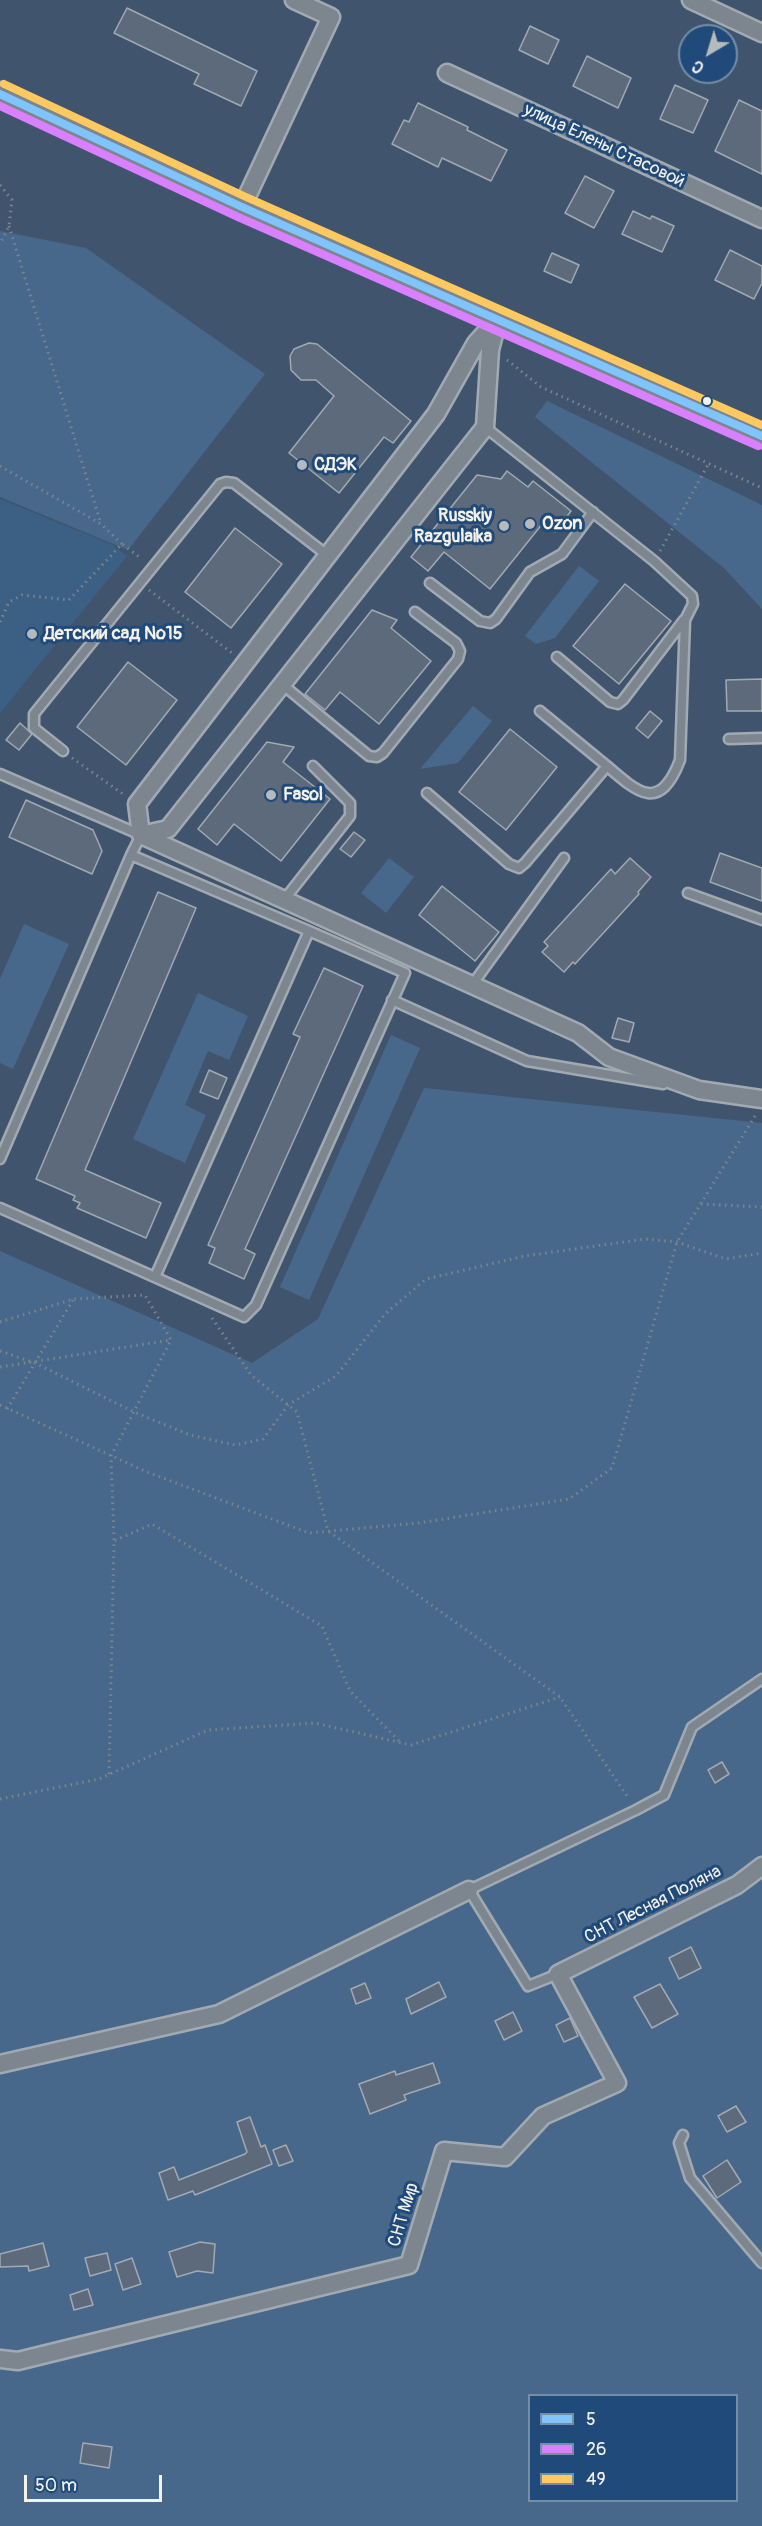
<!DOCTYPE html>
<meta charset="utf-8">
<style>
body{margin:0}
#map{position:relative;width:762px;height:2526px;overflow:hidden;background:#40556d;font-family:Pangolin,sans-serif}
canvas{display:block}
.legend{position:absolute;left:528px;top:2394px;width:210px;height:108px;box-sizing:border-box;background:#1f4a7a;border:2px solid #748da6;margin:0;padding:8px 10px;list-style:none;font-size:18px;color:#f4f1e8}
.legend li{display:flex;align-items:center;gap:12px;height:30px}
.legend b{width:30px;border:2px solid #748da6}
.north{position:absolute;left:678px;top:24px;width:60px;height:60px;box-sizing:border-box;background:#1f4a7a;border:2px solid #748da6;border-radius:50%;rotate:218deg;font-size:16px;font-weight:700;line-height:24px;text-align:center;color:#f4f1e8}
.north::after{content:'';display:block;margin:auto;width:21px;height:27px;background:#b5babd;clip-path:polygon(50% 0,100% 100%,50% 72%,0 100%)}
.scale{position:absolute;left:24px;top:2475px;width:138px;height:27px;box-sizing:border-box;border:3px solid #f4f1e8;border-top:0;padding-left:8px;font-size:18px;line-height:21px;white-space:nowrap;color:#f4f1e8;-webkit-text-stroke:4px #1f4a7a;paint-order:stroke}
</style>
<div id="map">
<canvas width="762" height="2526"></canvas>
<ul class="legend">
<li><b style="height:8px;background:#80c4ff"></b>5</li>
<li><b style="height:8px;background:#d880ff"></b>26</li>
<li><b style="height:8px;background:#fdc960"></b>49</li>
</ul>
<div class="north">С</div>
<div class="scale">50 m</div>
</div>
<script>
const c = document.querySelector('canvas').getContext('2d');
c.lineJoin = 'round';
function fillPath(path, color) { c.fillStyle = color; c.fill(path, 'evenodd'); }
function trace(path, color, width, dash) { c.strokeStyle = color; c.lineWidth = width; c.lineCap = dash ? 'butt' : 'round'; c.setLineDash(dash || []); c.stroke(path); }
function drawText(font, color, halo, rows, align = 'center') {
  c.font = font + ' Pangolin,sans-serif'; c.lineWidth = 6; c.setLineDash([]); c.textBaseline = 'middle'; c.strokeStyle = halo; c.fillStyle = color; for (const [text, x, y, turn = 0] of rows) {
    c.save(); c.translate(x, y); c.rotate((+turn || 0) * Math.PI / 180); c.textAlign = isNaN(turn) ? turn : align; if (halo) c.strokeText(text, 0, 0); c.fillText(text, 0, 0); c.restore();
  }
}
fillPath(new Path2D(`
 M0 499 113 545 127 556 0 713Z`), '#3c5f84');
fillPath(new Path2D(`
 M0 231 86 248 265 374 128 550 0 497Z
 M547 401 762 505V609L724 568 535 417Z
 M579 566 599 581 555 638 536 644 525 636Z
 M473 706 492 721 458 763 420 769Z
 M389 858 414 877 386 913 361 893Z
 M24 924 69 944 13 1069 0 1063V979Z
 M198 993 248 1016 229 1060 208 1051 185 1105 206 1115 185 1163 133 1139Z
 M391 1035 420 1048 309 1300 280 1287Z
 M424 1088 762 1123V2526H0V1251L252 1363 318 1319ZM530 2396H736V2500H530Z`), '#48688b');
const building = new Path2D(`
 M127 8 257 71 241 106 194 84 199 74 114 33Z
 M530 26 559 40 548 64 519 50Z
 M587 56 631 78 618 108 573 86Z
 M675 85 708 100 693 133 660 119Z
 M739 100 762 111V174L715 151Z
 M418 103 468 127 467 130 507 150 491 181 442 158 438 167 392 144 404 120 409 122Z
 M585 176 614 191 594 228 565 213Z
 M633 211 650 219 652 216 674 226 662 252 622 234Z
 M730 250 762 266V283L754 299 715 280Z
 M552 253 579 265 571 283 544 271Z
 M309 343 317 344 411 421 393 443 384 437 339 493 289 453 334 396 316 380H301L291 370 290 356 294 349Z
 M507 471 528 487 533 481 571 511 555 532 543 523 490 589 444 552 428 571 411 557 477 475 501 479Z
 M235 528 282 564 231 628 185 592Z
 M625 584 671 621 619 684 573 646Z
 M372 610 397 620 391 628 431 661 379 724 340 692 325 710 305 694Z
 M128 662 177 700 126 765 77 727Z
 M762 679V711H727L726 680Z
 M650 711 662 721 648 738 636 728Z
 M20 723 32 734 19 750 6 740Z
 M510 729 557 767 506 830 459 792Z
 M267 742 294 747 283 762 330 799 281 861 234 824 217 845 198 829Z
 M26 800 93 830 102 851 92 874 9 837Z
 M354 832 365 840 351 857 340 849Z
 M720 853 762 868V901L710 882Z
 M630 858 651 877 638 892 639 894 575 964 573 962 564 972 542 952 548 946 544 942 611 869 615 874Z
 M442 886 499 932 475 961 419 915Z
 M158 892 196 908 85 1170 161 1203 146 1238 77 1208 80 1203 73 1200 75 1196 36 1179Z
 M324 968 363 986 245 1249 255 1254 244 1279 209 1263 215 1248 208 1245 300 1037 293 1034Z
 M618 1018 634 1023 629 1042 612 1038Z
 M209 1070 227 1078 218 1099 200 1092Z
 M722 1762 729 1774 715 1783 708 1770Z
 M691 1947 701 1968 679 1979 669 1958Z
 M439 1982 446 1997 411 2014 406 1999Z
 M365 1983 371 1998 356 2004 351 1989Z
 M660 1984 678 2014 652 2028 634 1997Z
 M513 2012 522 2031 504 2040 495 2021Z
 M570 2018 578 2036 564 2042 556 2025Z
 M433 2063 440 2083 404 2095 406 2100 370 2114 359 2084 395 2071 396 2075Z
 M736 2106 746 2122 727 2132 718 2116Z
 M250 2117 261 2147 265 2145 272 2164 195 2195 193 2191 168 2200 159 2173 174 2167 179 2180 245 2154 247 2152 237 2122Z
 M286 2145 293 2161 279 2166 273 2150Z
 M727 2160 741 2182 717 2198 703 2176Z
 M200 2242 215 2244 213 2273 197 2271 177 2277 169 2252Z
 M43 2243 49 2266 29 2271 28 2266 0 2267V2254Z
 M107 2253 111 2270 90 2276 85 2258Z
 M132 2258 141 2284 123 2290 115 2264Z
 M88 2289 93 2305 74 2310 70 2295Z
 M83 2443 112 2447 109 2468 80 2463Z`);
fillPath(building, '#5c6a7b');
trace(building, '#a1aab3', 1.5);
const lane = new Path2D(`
 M430 583 480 621 490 623 496 619 530 572 562 554 593 512
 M557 657 610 702 618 704 623 700 684 620
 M283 685 369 756 377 757 383 753 458 659 460 651 456 643 415 612
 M540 711 607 766
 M729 739 762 738
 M63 751 34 728V714L220 484 226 482 234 483 327 555
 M0 774 141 835 131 855
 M427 793 509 864 519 868 525 863 607 766C639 794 660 812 680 760L685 620 693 604 692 596 654 561 485 427
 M688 893 762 920
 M284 900 350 816V803L313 766
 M472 985 564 858
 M392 1000 527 1061 663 1084
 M0 1159 131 855 309 931
 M0 1208 244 1317 256 1305 405 973 309 931 155 1277
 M558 1974 528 1986 469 1890 636 1810 664 1795 692 1727 762 1679
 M683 2135 679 2143 690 2178 762 2263`);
const street = new Path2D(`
 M691 0 762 33
 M447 73 762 219
 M242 207 331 17 294 0
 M141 835 578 1033 609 1057 699 1090 762 1099
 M141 835 168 829 485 427 490 350 498 319
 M141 835 137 804 436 414 476 343 495 322
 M0 2064 219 2014 469 1890
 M0 2359 18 2361 409 2265 444 2151 505 2157 543 2116 617 2083 558 1974 737 1885 762 1866`);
const secondary = new Path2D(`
 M0 94 242 207 762 436`);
trace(lane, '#a1aab3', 13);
trace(street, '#a1aab3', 21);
trace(secondary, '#a1aab3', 27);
trace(new Path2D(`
 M0 185 12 200 9 226 0 244
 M9 226 101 524
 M507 360 541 387 762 488
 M0 466 101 524 122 544
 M660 551 709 463
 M149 590 232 653
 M0 622 9 602 22 595 69 600 122 544 142 559
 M72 758 123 794
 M701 1204 762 1207
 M212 1318 251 1375 297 1412 328 1531 560 1697 629 1799
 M0 1322 74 1299 145 1295 171 1340
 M0 1351 35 1363 134 1412 190 1435 235 1445 263 1439 288 1405 336 1376 385 1314 426 1279 525 1256 645 1239 677 1242 726 1259 762 1253
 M0 1367 171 1340
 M0 1405 147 1472 309 1533 419 1523 569 1499 612 1468 677 1242 755 1116
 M7 1409 73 1300
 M114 1540 111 1456 171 1340
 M109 1774 114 1541 152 1524 322 1626 350 1691 401 1743
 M0 1799 99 1779 208 1730 315 1723 411 1745 560 1697`), '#7a8590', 3, [1.5, 4.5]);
trace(lane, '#7d868f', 8);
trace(street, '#7d868f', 16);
trace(secondary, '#7d868f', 22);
trace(new Path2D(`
 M0 94 242 207 762 436`), '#80c4ff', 8);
trace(new Path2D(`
 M0 106 238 217 758 446`), '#d880ff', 8);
trace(new Path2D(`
 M4 84 246 197 762 425`), '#fdc960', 8);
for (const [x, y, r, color] of [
 [707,401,5,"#f4f1e8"],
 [302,465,6,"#b5babd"],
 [530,524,6,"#b5babd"],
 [504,526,6,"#b5babd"],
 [32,634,6,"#b5babd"],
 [271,795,6,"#b5babd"]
]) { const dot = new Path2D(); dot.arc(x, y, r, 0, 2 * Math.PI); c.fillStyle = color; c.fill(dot); trace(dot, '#1f4a7a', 2); }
drawText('18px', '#f4f1e8', '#1f4a7a', [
 ["улица Елены Стасовой",604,146,25],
 ["СНТ Лесная Поляна",653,1905,-27],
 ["СНТ Мир",404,2215,-73]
]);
drawText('bold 18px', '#f4f1e8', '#1f4a7a', [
 ["СДЭК",314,465],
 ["Russkiy",492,516,"right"],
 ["Razgulaika",492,537,"right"],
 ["Ozon",542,524],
 ["Детский сад №15",44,634],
 ["Fasol",283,795]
], 'left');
</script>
